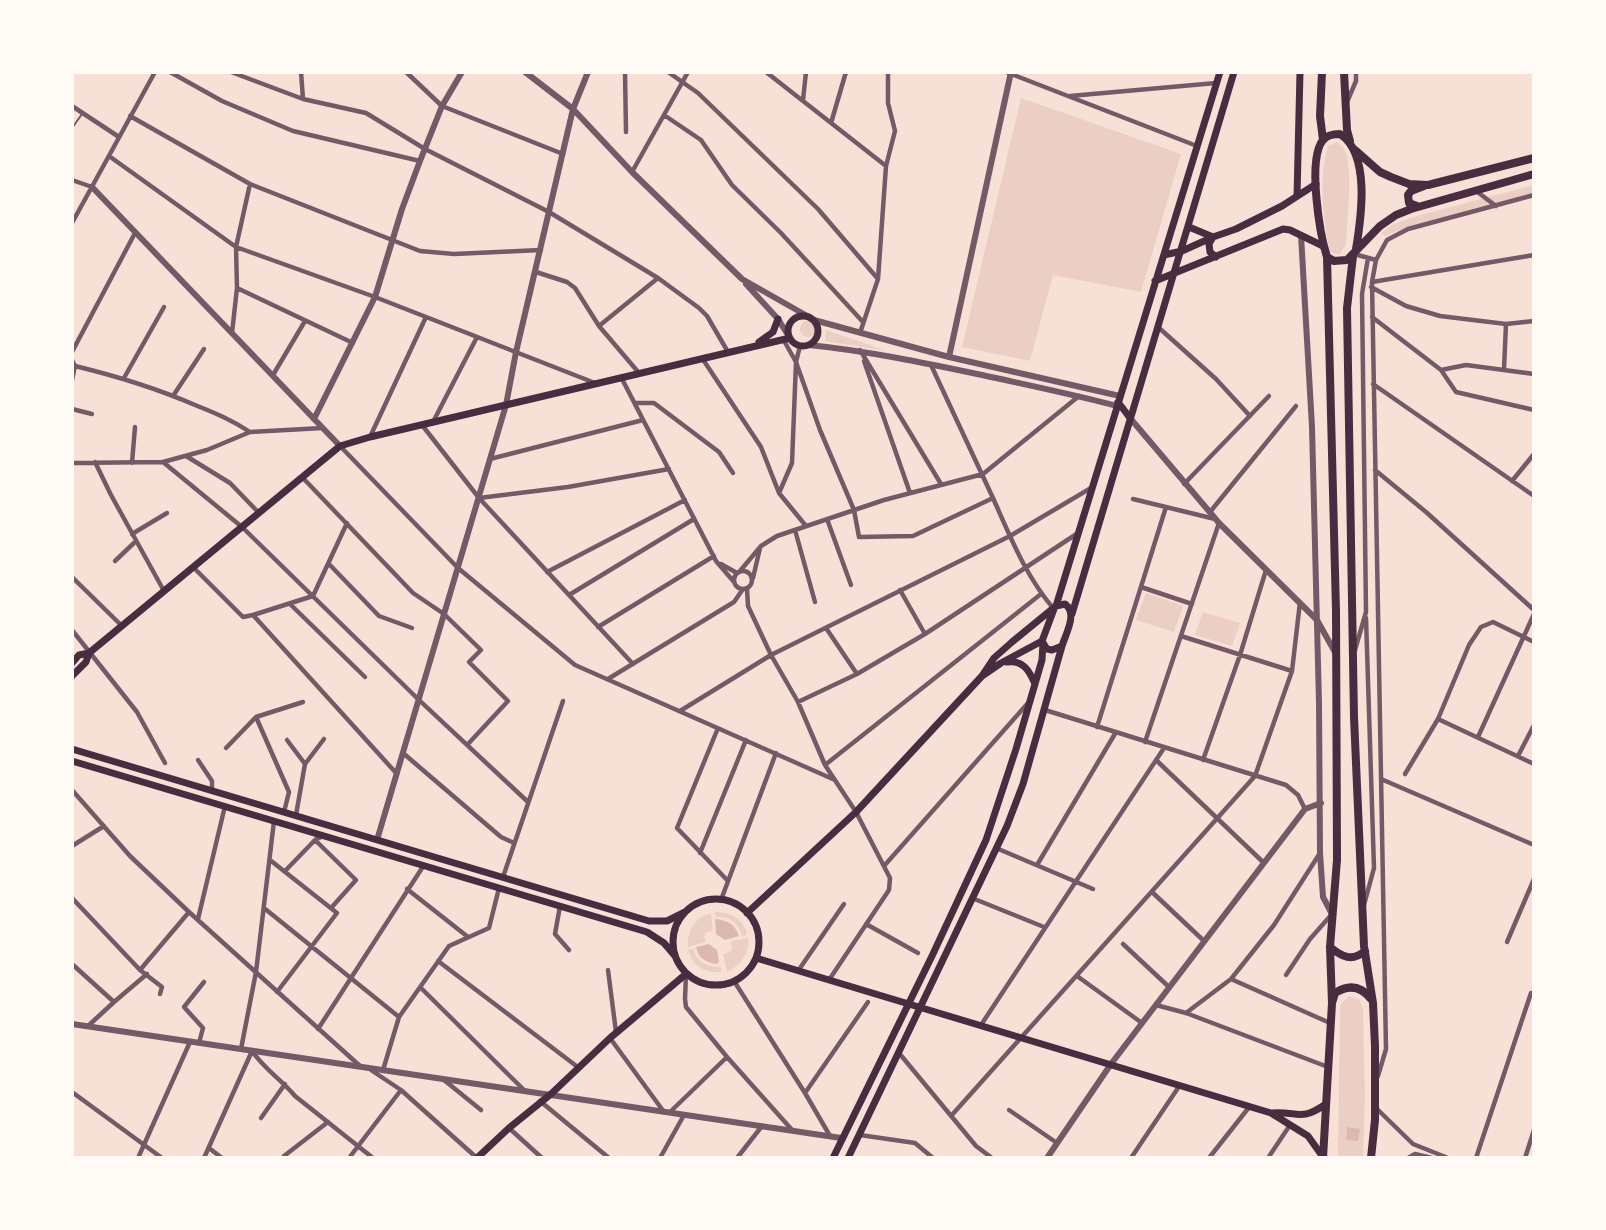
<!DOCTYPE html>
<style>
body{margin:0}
#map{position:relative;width:1606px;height:1230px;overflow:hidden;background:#f7e1d7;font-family:Arial,sans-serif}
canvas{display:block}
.frame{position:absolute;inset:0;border:74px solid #fffaf5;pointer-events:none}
</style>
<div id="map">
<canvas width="1606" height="1230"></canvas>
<div class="frame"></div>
</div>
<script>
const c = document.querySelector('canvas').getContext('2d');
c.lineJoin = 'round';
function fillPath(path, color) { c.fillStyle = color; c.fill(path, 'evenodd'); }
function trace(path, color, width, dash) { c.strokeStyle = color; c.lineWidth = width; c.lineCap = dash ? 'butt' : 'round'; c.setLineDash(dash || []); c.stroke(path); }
fillPath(new Path2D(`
 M1021 98 1181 154 1141 292 1053 275 1030 361 962 347Z
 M1337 142C1341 145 1344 148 1346 153 1353 176 1347 220 1346 245L1339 255 1330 252C1323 216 1318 182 1328 146Z
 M1534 185V195L1410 226 1385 236 1381 233 1392 225 1413 217Z
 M800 329a8 8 0 1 1 16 0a8 8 0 1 1-16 0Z
 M826 330 887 351 825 341Z
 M1146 593 1183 606 1174 632 1136 620Z
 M1203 612 1240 623 1232 646 1195 635Z
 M715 912C730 912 744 918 747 935L742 936C738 922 730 916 716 917Z
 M711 913 713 930 706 933 704 937 706 942 688 947C687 931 695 917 711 913Z
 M749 938C748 955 742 964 727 972L723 955 732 950 731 941Z
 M694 949C696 963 707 966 721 967V972C704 973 693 967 688 950Z
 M1348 996 1359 999 1363 1009 1365 1098 1363 1158H1338L1340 1006Z`), '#ebcfc5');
fillPath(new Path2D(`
 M715 919C727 920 735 924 739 936L725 940 716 934Z
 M709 944 717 950 719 962 717 964C706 963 698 958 696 947Z
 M1347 1127 1360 1129 1358 1141 1346 1140Z`), '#dcb8b0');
trace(new Path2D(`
 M72 128 82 114`), '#755966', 2);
trace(new Path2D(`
 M170 72 222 101 293 131 420 161
 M231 72 303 99 366 113 425 149 549 212 658 278 699 308 707 316 728 352
 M301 72 303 99
 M406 72 442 106 563 154
 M625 72 626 132
 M668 72 698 93 818 209 878 279
 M766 72 886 166
 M1006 72 1197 146
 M1070 96 1216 83
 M803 100 806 72
 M1347 102 1356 81V72
 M72 106 119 137
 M664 115 701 140 732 185 781 233 863 322
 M130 116 250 184 420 251 454 254 541 250
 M831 123 846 72
 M109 156 236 247 375 297 595 383
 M632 172 688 72
 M72 180 92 187
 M1476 191 1496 206
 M72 223 155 72
 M1354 254 1376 260
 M536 272 567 282 575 288 599 326 639 373
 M1372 282 1534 255
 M1371 287 1406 306 1440 316 1506 324 1534 321
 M237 288 353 343
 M1372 317 1441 370 1456 392 1534 410
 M599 326 658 278
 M1158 327 1216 379 1250 416
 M232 333 237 288 236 247 250 184
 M860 333 878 279 886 166 895 131 888 103V72
 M783 339 796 362 820 430 854 510 859 537 913 536 993 498 931 365
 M860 350 941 484
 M72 352 135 233
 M702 358 761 447 779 493 806 526
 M72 360 75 366C116 376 156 388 195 405 215 413 232 420 250 432
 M864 361 910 493
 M1504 369 1506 324
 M1441 370 1466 365 1534 374
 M273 375 305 321
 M621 377 716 561 734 582
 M124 378 164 307
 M72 380 75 366
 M1373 384 1534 496
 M173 396 204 349
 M635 403H654L719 452 733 473
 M72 409 92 414
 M433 422 477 337
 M422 425 479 498 633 664
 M370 437 426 317
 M340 446 458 568 575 665 835 780
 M186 456 230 483 259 513
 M490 459 643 420
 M95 462 111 495 164 591
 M163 462 242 527 419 700 528 802
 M72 463 163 462 207 450 250 432 323 428
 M132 463 135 427
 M1375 470 1426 512 1534 610
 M302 477 413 593 444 614 481 650 469 662 508 701 468 744
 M1512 481 1534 454
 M1184 484 1269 396
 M779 493 792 463 796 362 800 346
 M479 498 568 487 669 469
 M993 498C1010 536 1026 577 1054 609
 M1133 499 1215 519
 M1210 512 1296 406
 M827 519 851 585
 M795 530 815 602
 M132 534 167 513
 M115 561 136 541
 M329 564 379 616 412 628
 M721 564 737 573
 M193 567 243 617 253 615 397 774
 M734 580a9 9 0 1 1 18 0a9 9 0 1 1-18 0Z
 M740 571 761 546 777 536 884 500 983 474 1079 396
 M547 572 685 500
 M72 577 122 626
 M753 578 760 548
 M1141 587 1192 604
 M747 589 748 606 771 655 798 702 825 765 856 812 890 878 889 890 829 980
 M900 590 925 634
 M569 595 694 519
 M290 604 365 677
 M253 615 313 596 347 523
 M598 627 714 556
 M826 628 857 674
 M72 630 137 712 165 763
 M1181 636 1292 671
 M1355 650 1366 612 1362 294 1368 258
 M608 679 734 602 743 589
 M798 702 857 674 925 634 1078 533
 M1045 710 1286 785 1298 795 1305 809
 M680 711 771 655 1010 536 1091 488
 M256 717 289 792 284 812
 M1438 719 1534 764
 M1097 727 1166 507
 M718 728 677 828 728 881
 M1478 737 1534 614
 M287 740 305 764
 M1145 742 1219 523
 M226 748 256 717 303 702
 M403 753 501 837 514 843
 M1518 756 1534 725
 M198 760 212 781V790
 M1156 760 1264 863
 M1203 760 1240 655 1266 570
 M825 765 1041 594
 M1405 774 1438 719 1469 645 1481 627 1493 622 1534 642
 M1381 779 1534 845
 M72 790 130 856 189 912 360 1066
 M296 815 305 764 324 739
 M315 840 356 880 331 908
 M72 846 104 826
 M996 848 1093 889
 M700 853 746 740
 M270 860 337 913 277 992
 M1037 865 1116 732
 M884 866 1028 703
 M286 870 315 840 323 836
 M503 877 563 701
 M407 889 468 937
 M1152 892 1204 941
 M72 898 140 970
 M972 898 1044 927
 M721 900 776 753
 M1364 905 1374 868 1366 618
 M560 906 555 934 569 950
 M264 908 399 1017
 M198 919 225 806
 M866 924 918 953
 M1507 942 1534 879
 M1123 944 1169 987
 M438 961 579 1068
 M72 964 114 1002
 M608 970 616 1032
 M798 971 844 904
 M686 974 685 999 686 1007 727 1057 793 1131
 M1286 975 1310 939 1332 914
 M1077 976 1142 1023
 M1231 979 1330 1023
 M734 981 805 1093 830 1136
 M420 987 525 1091
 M160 994 162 987 140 970 189 912
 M1156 1005 1186 1013 1328 1067
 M1186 1013 1231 979 1274 925 1320 853
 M981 1025 1164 748
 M88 1026 114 1002 147 974
 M318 1029 424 865
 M610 1038 664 1112
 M199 1043 203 1028 184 1007 204 982
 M241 1049 256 972 274 821
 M252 1051C265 1070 281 1079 295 1096L373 1158
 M899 1053 976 1146 992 1158
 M371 1070 401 1090 477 1158
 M383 1070 399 1017 449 946 489 928 499 888
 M1378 1076 1386 1049 1372 282 1376 260 1387 240 1408 229 1534 195
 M444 1080 481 1110
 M72 1092 162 1158
 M805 1093 868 1002
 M540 1101 609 1158
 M1375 1107 1413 1144 1448 1158
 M1009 1110 1057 1143
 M670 1112 727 1057
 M951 1116 1255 776 1292 671 1300 602
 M261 1118 285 1084
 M509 1128 542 1158
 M860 1135 915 1143 933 1158
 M209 1148 222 1158
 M284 1156 328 1122
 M138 1158 190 1042
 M204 1158 252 1051
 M349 1158 401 1090
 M660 1158 684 1115
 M737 1158 762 1126
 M1131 1158 1180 1085
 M1209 1158 1250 1106
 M1268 1158 1290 1125
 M1408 1158 1415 1154 1432 1158
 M1476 1158 1531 993
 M1525 1158 1534 1130`), '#755966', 4.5);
trace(new Path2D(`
 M525 72 573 109 632 172 742 279 809 317
 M92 187 340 446
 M1301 235 1312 427 1319 703 1320 853 1323 897 1332 914
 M746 284 778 319 788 335
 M814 320 949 357 1120 396
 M809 345C868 351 925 363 982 375 1027 385 1072 394 1117 406
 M949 357 1011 72
 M1130 418 1219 523 1317 620 1336 654
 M314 419 375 297 402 209 420 161 442 106 462 72
 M377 840 506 405 516 352 573 109 588 72
 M72 1024 841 1138
 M1047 1158 1111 1064 1305 809 1321 803`), '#755966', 6);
trace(new Path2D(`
 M1297 196 1300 72
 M1189 227 1213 237 1209 244 1210 252 1216 257
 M1164 255 1182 251 1213 237 1236 229 1282 206 1316 184
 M1155 281 1283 229 1290 230 1323 246
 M788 331a15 15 0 1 1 30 0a15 15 0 1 1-30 0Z
 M759 342 773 332 778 319
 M1118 402 1130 418
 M1056 606 1220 72
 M1072 614 1234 72
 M1042 641 1001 663 982 676 994 658 1012 642 1056 606 1065 604C1078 613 1066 633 1062 646L1052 650 1047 649 1042 641 1054 609
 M89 653 340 446 370 437 790 338
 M1007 662C1023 660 1029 670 1035 684
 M72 663 79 655 89 653 86 662 72 676
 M72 749 649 921H667L685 912
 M72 761 647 932 664 943 675 956
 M673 942a43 43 0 1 1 86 0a43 43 0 1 1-86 0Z
 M747 913 856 812 982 676
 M756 958 1271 1113
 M1323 1157 1308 1136 1271 1113C1299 1111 1300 1122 1326 1104
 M477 1158 509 1128 551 1094 610 1038 686 974
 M833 1158 932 956 986 840 1016 749 1042 660 1043 643
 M848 1158 1007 826 1023 784 1062 646`), '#4a2c40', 7);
trace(new Path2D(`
 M1322 72 1320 116 1323 140
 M1344 72 1347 130 1350 141
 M1355 150 1380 172 1391 177 1409 184 1428 185 1534 158
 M1417 206 1409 203 1408 195 1411 191 1424 186
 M1356 249C1361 219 1371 154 1340 134 1333 134 1327 135 1323 140 1307 159 1320 235 1327 257L1334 261 1347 260 1380 226 1396 215 1411 209 1534 174
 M1353 256 1347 308 1354 717 1364 946 1373 1003 1375 1046V1120L1371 1158
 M1327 257 1336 611 1337 860 1330 947 1332 1003
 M1330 947C1342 957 1352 962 1365 951
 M1323 1158 1332 1003 1335 993C1349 984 1361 986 1371 999`), '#4a2c40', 8);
</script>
